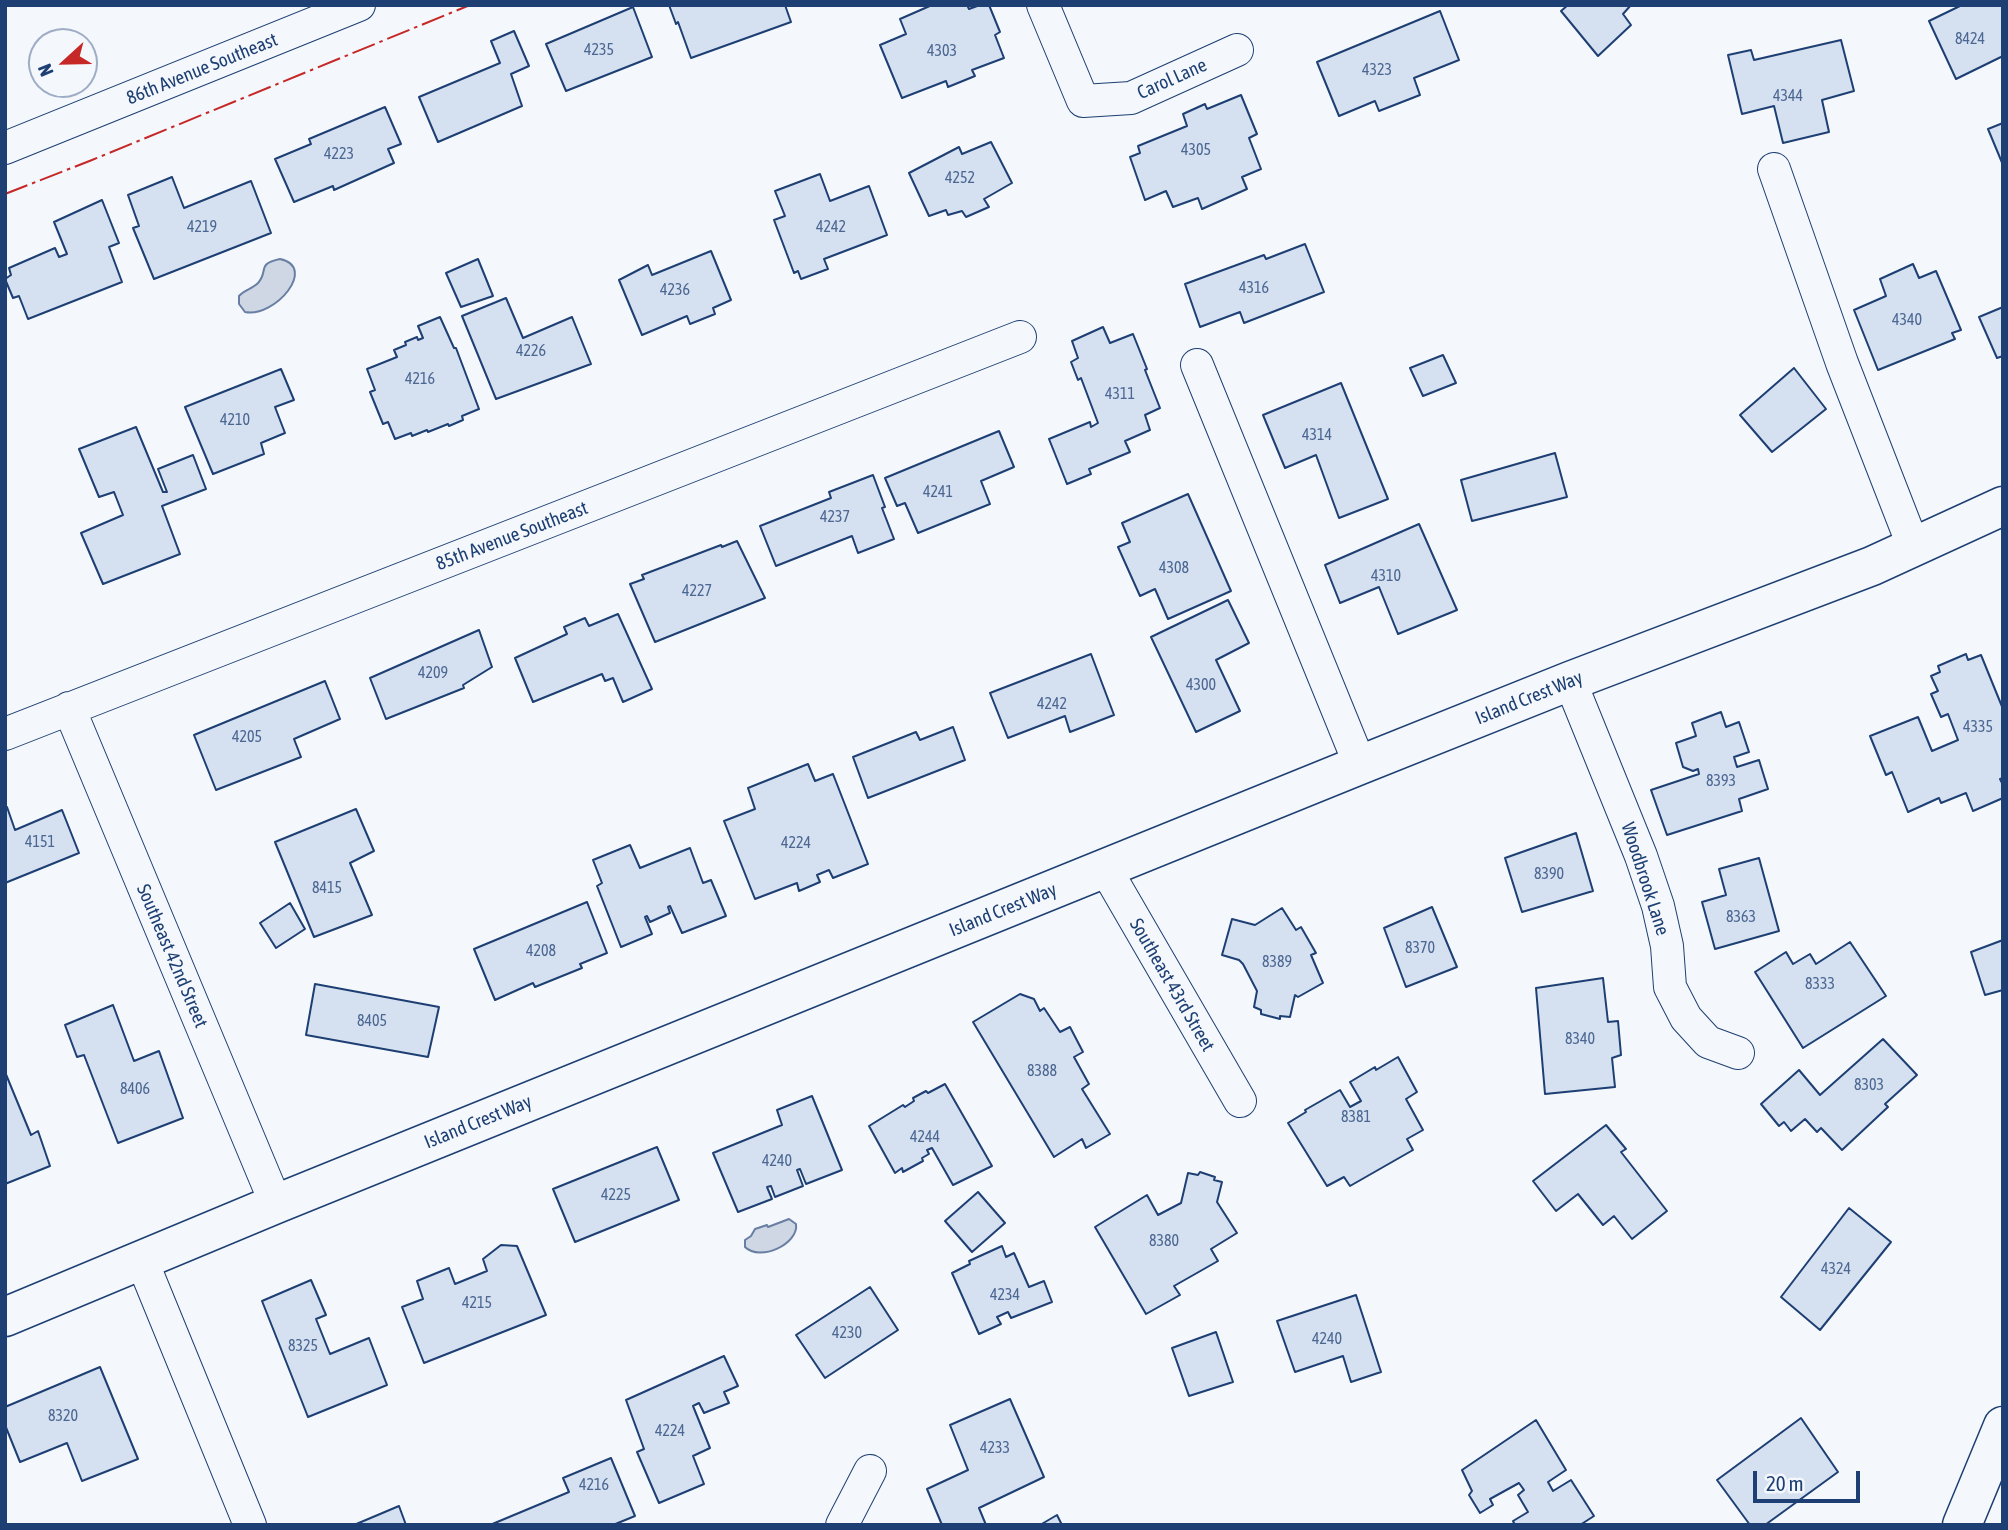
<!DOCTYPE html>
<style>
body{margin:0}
#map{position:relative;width:2008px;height:1530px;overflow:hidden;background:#f4f7fb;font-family:"Asap Condensed",sans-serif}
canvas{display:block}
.frame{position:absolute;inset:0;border:7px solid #1d3f73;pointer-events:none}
.north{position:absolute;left:28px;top:28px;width:70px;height:70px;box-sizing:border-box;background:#f4f7fb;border:2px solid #9eadc5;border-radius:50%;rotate:248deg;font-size:19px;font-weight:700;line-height:28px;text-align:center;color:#1d3f73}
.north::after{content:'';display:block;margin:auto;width:24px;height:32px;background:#c62828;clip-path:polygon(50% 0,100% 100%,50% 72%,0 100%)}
.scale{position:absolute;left:1753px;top:1471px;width:107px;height:32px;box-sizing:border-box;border:4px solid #1d3f73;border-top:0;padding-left:9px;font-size:21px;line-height:24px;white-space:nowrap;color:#1d3f73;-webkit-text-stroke:5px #f4f7fb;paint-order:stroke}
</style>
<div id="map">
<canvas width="2008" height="1530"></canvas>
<div class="frame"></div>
<div class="north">N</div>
<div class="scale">20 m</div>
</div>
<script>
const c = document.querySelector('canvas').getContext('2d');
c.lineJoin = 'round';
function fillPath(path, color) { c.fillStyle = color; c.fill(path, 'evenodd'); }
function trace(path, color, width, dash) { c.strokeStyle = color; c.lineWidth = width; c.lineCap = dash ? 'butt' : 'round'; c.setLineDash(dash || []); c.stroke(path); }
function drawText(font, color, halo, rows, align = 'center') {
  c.font = font + ' "Asap Condensed",sans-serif'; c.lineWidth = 5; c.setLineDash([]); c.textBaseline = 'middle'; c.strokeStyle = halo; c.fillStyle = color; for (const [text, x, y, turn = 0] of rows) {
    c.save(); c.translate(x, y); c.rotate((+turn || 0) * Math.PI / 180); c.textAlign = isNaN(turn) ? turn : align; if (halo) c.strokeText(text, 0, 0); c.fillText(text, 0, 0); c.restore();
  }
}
const water = new Path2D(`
 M280 259C318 267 275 318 245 312L239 304V296C244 290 252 289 258 283 269 271 256 264 280 259Z
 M789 1219 796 1224C799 1244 760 1262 745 1247V1240L751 1236 755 1229 767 1225 768 1227Z`);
fillPath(water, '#cfd7e4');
trace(water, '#687fa3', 2);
const building = new Path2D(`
 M669 5H785L791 22 691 58 678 22 676 24Z
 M932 5H967L969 9 980 5H989L1000 32 995 35 1004 58 972 70 975 76 948 87 946 81 902 98 880 45 906 34 900 19Z
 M1568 5H1631L1623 14 1631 25 1598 56 1561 11Z
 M1962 5H2003V56L1956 79 1929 21Z
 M633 7 652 57 566 91 546 44Z
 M1440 11 1459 60 1414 78 1420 95 1379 111 1375 101 1339 116 1317 62Z
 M514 31 529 66 511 74 522 106 438 142 419 97 500 63 491 41Z
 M1841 40 1854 91 1822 100 1829 132 1783 143 1774 106 1742 114 1728 55 1751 50 1754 60Z
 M1241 95 1257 134 1249 138 1261 169 1242 177 1247 189 1202 209 1198 198 1173 207 1166 191 1145 200 1130 157 1140 153 1138 146 1187 126 1183 114 1205 104 1207 109Z
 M385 107 401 144 388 149 394 163 334 190 333 186 294 202 275 159 311 144 309 139Z
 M2003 123V165L1988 129Z
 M991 142 1012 183 984 199 989 207 966 217 962 211 948 215 946 210 929 216 909 173 959 147 962 154Z
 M820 174 830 201 869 186 887 235 824 259 828 269 801 279 798 271 794 273 774 220 785 216 775 191Z
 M172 177 184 208 251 181 271 233 154 279 133 228 139 226 128 195Z
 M102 200 119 243 109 247 122 282 28 319 19 296 13 298 5 279 11 275 9 268 55 248 59 257 67 254 54 222Z
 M1305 244 1324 292 1244 323 1240 312 1200 327 1185 284 1264 255 1266 259Z
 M711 251 731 300 713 308 715 314 690 324 687 316 642 335 619 280 648 265 652 275Z
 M478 259 493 296 461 307 446 273Z
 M1913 264 1919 278 1936 271 1961 330 1952 333 1955 339 1878 370 1854 310 1886 296 1880 279Z
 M506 298 523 338 572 317 591 364 496 399 462 316Z
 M2003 307V356L1997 358 1979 317Z
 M440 317 454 348H456L479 409 462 416 463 420 449 426 448 424 428 432 427 430 412 436 411 433 395 439 388 422 383 424 370 392 375 390 367 369 397 357 394 350 406 345 405 342 417 337 418 340 423 338 418 326Z
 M1103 327 1110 343 1133 334 1147 369 1145 370 1160 408 1145 415 1150 430 1125 441 1130 452 1089 469 1091 474 1067 484 1049 439 1090 422 1091 427 1098 423 1081 378 1078 380 1071 362 1078 358 1072 341Z
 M1443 355 1456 383 1423 396 1410 368Z
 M1794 368 1826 409 1772 452 1740 415Z
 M281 369 294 400 275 407 285 433 261 443 264 454 213 474 185 407Z
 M1341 383 1388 499 1339 518 1316 455 1285 468 1263 415Z
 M136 427 163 492H167L158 469 193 455 206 489 162 506 180 554 103 584 81 533 123 515 114 492 99 497 79 449Z
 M999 431 1014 467 981 481 990 504 918 533 905 503 897 506 885 478Z
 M1555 453 1567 497 1472 521 1461 480Z
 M873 475 885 507 882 508 894 539 858 553 852 536 776 566 760 526 831 498 829 492Z
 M1188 494 1231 591 1168 619 1155 589 1140 596 1118 547 1130 542 1122 523Z
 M1419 524 1457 610 1398 634 1379 587 1340 603 1325 565Z
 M737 541 765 598 655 642 630 584 644 579 642 575 721 545 722 547Z
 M1228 600 1249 643 1216 660 1240 711 1196 732 1151 637Z
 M618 614 652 689 623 702 613 678 605 681 602 674 533 702 515 658 567 634 564 627 585 618 589 626Z
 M479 630 492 667 463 685 464 688 386 719 370 678Z
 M1091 654 1114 715 1070 732 1065 716 1008 738 990 693Z
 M1966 654 1968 660 1981 655 2003 709V778L2000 779 2003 785V798L1973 811 1966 793 1941 803 1939 798 1908 812 1892 772 1886 775 1870 736 1918 717 1932 751 1958 740 1948 714 1941 717 1931 694 1938 691 1931 676 1940 672 1938 666Z
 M325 681 340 719 294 739 301 757 216 790 194 735Z
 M1721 712 1726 727 1739 722 1749 752 1734 757 1737 767 1759 760 1768 789 1739 799 1742 811 1667 835 1651 790 1699 774 1698 769 1693 771 1683 767 1676 743 1696 736 1692 723Z
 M953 727 965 760 868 798 853 757 916 732 920 740Z
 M808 764 815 781 833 774 868 864 833 878 829 870 817 875 820 882 799 891 797 883 755 899 724 821 755 809 748 788Z
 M5 807H7L15 830 62 810 79 853 5 883Z
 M356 809 374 851 350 863 372 915 314 937 275 842Z
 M1576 833 1593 891 1522 912 1505 858Z
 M630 845 640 868 690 848 703 883 711 880 726 916 682 933 670 906 668 907 670 913 650 922 647 916 645 917 652 934 621 947 597 886 602 883 593 860Z
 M1759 858 1779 931 1715 949 1702 902 1726 895 1719 869Z
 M587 902 607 953 580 964 582 968 535 987 533 983 495 1000 474 949Z
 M290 903 305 929 276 948 260 923Z
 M1432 907 1457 967 1406 987 1384 928Z
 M1282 908 1296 930 1301 927 1316 953 1311 955 1323 983 1298 997 1295 995 1290 1017 1280 1016V1019L1261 1014V1010L1254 1007 1257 991 1243 964 1239 960 1222 955 1232 919 1255 925Z
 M2003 940V990L1985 995 1971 952Z
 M1850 942 1886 996 1803 1048 1755 972 1786 952 1793 964 1810 954 1816 964Z
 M1603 978 1608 1022 1618 1021 1621 1055 1612 1058 1615 1087 1545 1094 1536 988Z
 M315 984 439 1007 428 1057 306 1035Z
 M1020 994 1034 999 1040 1011 1044 1008 1060 1032 1070 1027 1083 1052 1074 1057 1089 1084 1082 1089 1110 1134 1086 1148 1082 1139 1054 1157 973 1022Z
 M113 1005 134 1061 159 1051 183 1118 118 1143 84 1055 77 1057 65 1025Z
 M1883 1039 1917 1075 1885 1104 1888 1107 1842 1150 1821 1128 1817 1132 1805 1119 1791 1131 1784 1122 1779 1126 1761 1104 1799 1070 1820 1095Z
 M1398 1057 1417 1092 1406 1099 1423 1130 1407 1139 1413 1150 1350 1186 1344 1177 1327 1186 1288 1123 1306 1112 1305 1110 1340 1090 1350 1107 1361 1101 1350 1082 1375 1067 1376 1070Z
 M5 1072 31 1135 38 1131 50 1166 5 1184Z
 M945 1084 992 1166 953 1185 932 1148 927 1150 929 1154 922 1158 923 1161 903 1172 902 1168 895 1173 869 1126 903 1105 905 1107 914 1101 913 1098 926 1091 928 1093Z
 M812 1096 842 1170 806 1184 800 1169 797 1170 803 1186 775 1197 771 1186 767 1187 772 1199 738 1212 713 1153 782 1125 777 1110Z
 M1606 1125 1626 1149 1621 1152 1667 1211 1632 1239 1614 1216 1603 1225 1578 1194 1556 1211 1533 1181Z
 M657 1147 679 1200 575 1242 553 1189Z
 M1200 1172 1215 1177 1214 1180 1222 1182 1217 1202 1237 1233 1211 1249 1218 1261 1174 1286 1180 1295 1146 1314 1095 1227 1147 1195 1158 1215 1181 1203 1188 1173 1198 1175Z
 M978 1192 1005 1223 972 1252 945 1221Z
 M1849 1208 1891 1242 1820 1330 1781 1297Z
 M501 1245 517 1246 546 1315 424 1363 402 1307 423 1299 417 1281 449 1268 455 1284 487 1271 483 1259Z
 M1002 1246 1006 1257 1014 1253 1029 1287 1044 1281 1052 1302 1011 1318 1008 1312 997 1317 1001 1324 979 1334 952 1273 970 1264 969 1261Z
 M311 1280 326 1315 316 1319 330 1354 369 1338 387 1385 308 1417 262 1301Z
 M870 1287 898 1330 825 1378 796 1335Z
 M1356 1295 1381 1372 1351 1382 1343 1356 1295 1372 1277 1321Z
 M1216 1332 1233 1382 1189 1396 1172 1348Z
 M724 1356 738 1386 724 1392 729 1403 704 1413 699 1403 693 1406 710 1448 693 1456 704 1484 659 1503 637 1452 644 1449 626 1400Z
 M100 1367 138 1459 82 1481 67 1443 20 1462 5 1425V1407Z
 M1010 1399 1044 1477 979 1508 986 1525H942L927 1489 968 1470 950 1425Z
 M1801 1418 1838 1472 1765 1525H1750L1717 1480Z
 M1536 1420 1566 1470 1548 1482 1553 1491 1571 1480 1594 1516 1580 1525H1515L1513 1521 1528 1512 1518 1495 1524 1490 1519 1483 1490 1499 1493 1505 1480 1513 1469 1495 1472 1491 1462 1470Z
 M611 1458 635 1516 613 1525H490L569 1492 563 1478Z
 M399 1506 406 1525H354Z
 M1057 1515 1062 1525H1040Z`);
fillPath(building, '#d5e0f0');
trace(building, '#1d3f73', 2);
const minor = new Path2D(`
 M1043 5 1083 101 1131 98 1237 50
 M5 148 359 5
 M1774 169 1842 363 1914 548
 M1197 365 1360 765
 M1570 681 1641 856 1658 906 1667 946 1670 987 1686 1018 1708 1042 1738 1053
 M69 708 276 1204
 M5 734 1020 337
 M1105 868 1240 1101
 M142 1261 250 1525
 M842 1525 870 1471`);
const tertiary = new Path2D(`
 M1962 1525 2003 1426`);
const secondary = new Path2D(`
 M5 1317 276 1204 1360 765 1570 681 1872 566 2003 506`);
trace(minor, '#1d3f73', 34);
trace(tertiary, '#1d3f73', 41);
trace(secondary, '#1d3f73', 41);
trace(minor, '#f4f7fb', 32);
trace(tertiary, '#f4f7fb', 38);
trace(secondary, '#f4f7fb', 38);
trace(new Path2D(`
 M5 194 92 160 470 5`), '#c62828', 2, [24, 5, 3.5, 5]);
drawText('16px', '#4b6792', null, [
 ["8424",1970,39],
 ["4235",599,50],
 ["4303",942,51],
 ["4323",1377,70],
 ["4344",1788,96],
 ["4305",1196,150],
 ["4223",339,154],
 ["4252",960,178],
 ["4219",202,227],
 ["4242",831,227],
 ["4316",1254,288],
 ["4236",675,290],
 ["4340",1907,320],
 ["4226",531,351],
 ["4216",420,379],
 ["4311",1120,394],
 ["4210",235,420],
 ["4314",1317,435],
 ["4241",938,492],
 ["4237",835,517],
 ["4308",1174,568],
 ["4310",1386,576],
 ["4227",697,591],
 ["4209",433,673],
 ["4300",1201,685],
 ["4242",1052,704],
 ["4335",1978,727],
 ["4205",247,737],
 ["8393",1721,781],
 ["4151",40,842],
 ["4224",796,843],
 ["8390",1549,874],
 ["8415",327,888],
 ["8363",1741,917],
 ["8370",1420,948],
 ["4208",541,951],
 ["8389",1277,962],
 ["8333",1820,984],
 ["8405",372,1021],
 ["8340",1580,1039],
 ["8388",1042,1071],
 ["8303",1869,1085],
 ["8406",135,1089],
 ["8381",1356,1117],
 ["4244",925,1137],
 ["4240",777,1161],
 ["4225",616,1195],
 ["8380",1164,1241],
 ["4324",1836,1269],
 ["4234",1005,1295],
 ["4215",477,1303],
 ["4230",847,1333],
 ["4240",1327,1339],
 ["8325",303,1346],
 ["8320",63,1416],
 ["4224",670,1431],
 ["4233",995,1448],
 ["4216",594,1485]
]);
drawText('19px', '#1d3f73', '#f4f7fb', [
 ["86th Avenue Southeast",202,69,-22],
 ["Carol Lane",1172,79,-24],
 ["85th Avenue Southeast",512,536,-21],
 ["Island Crest Way",1529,698,-22],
 ["Woodbrook Lane",1645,879,72],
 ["Island Crest Way",1003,910,-22],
 ["Southeast 42nd Street",172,956,67],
 ["Southeast 43rd Street",1172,985,60],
 ["Island Crest Way",478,1122,-22]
]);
</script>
